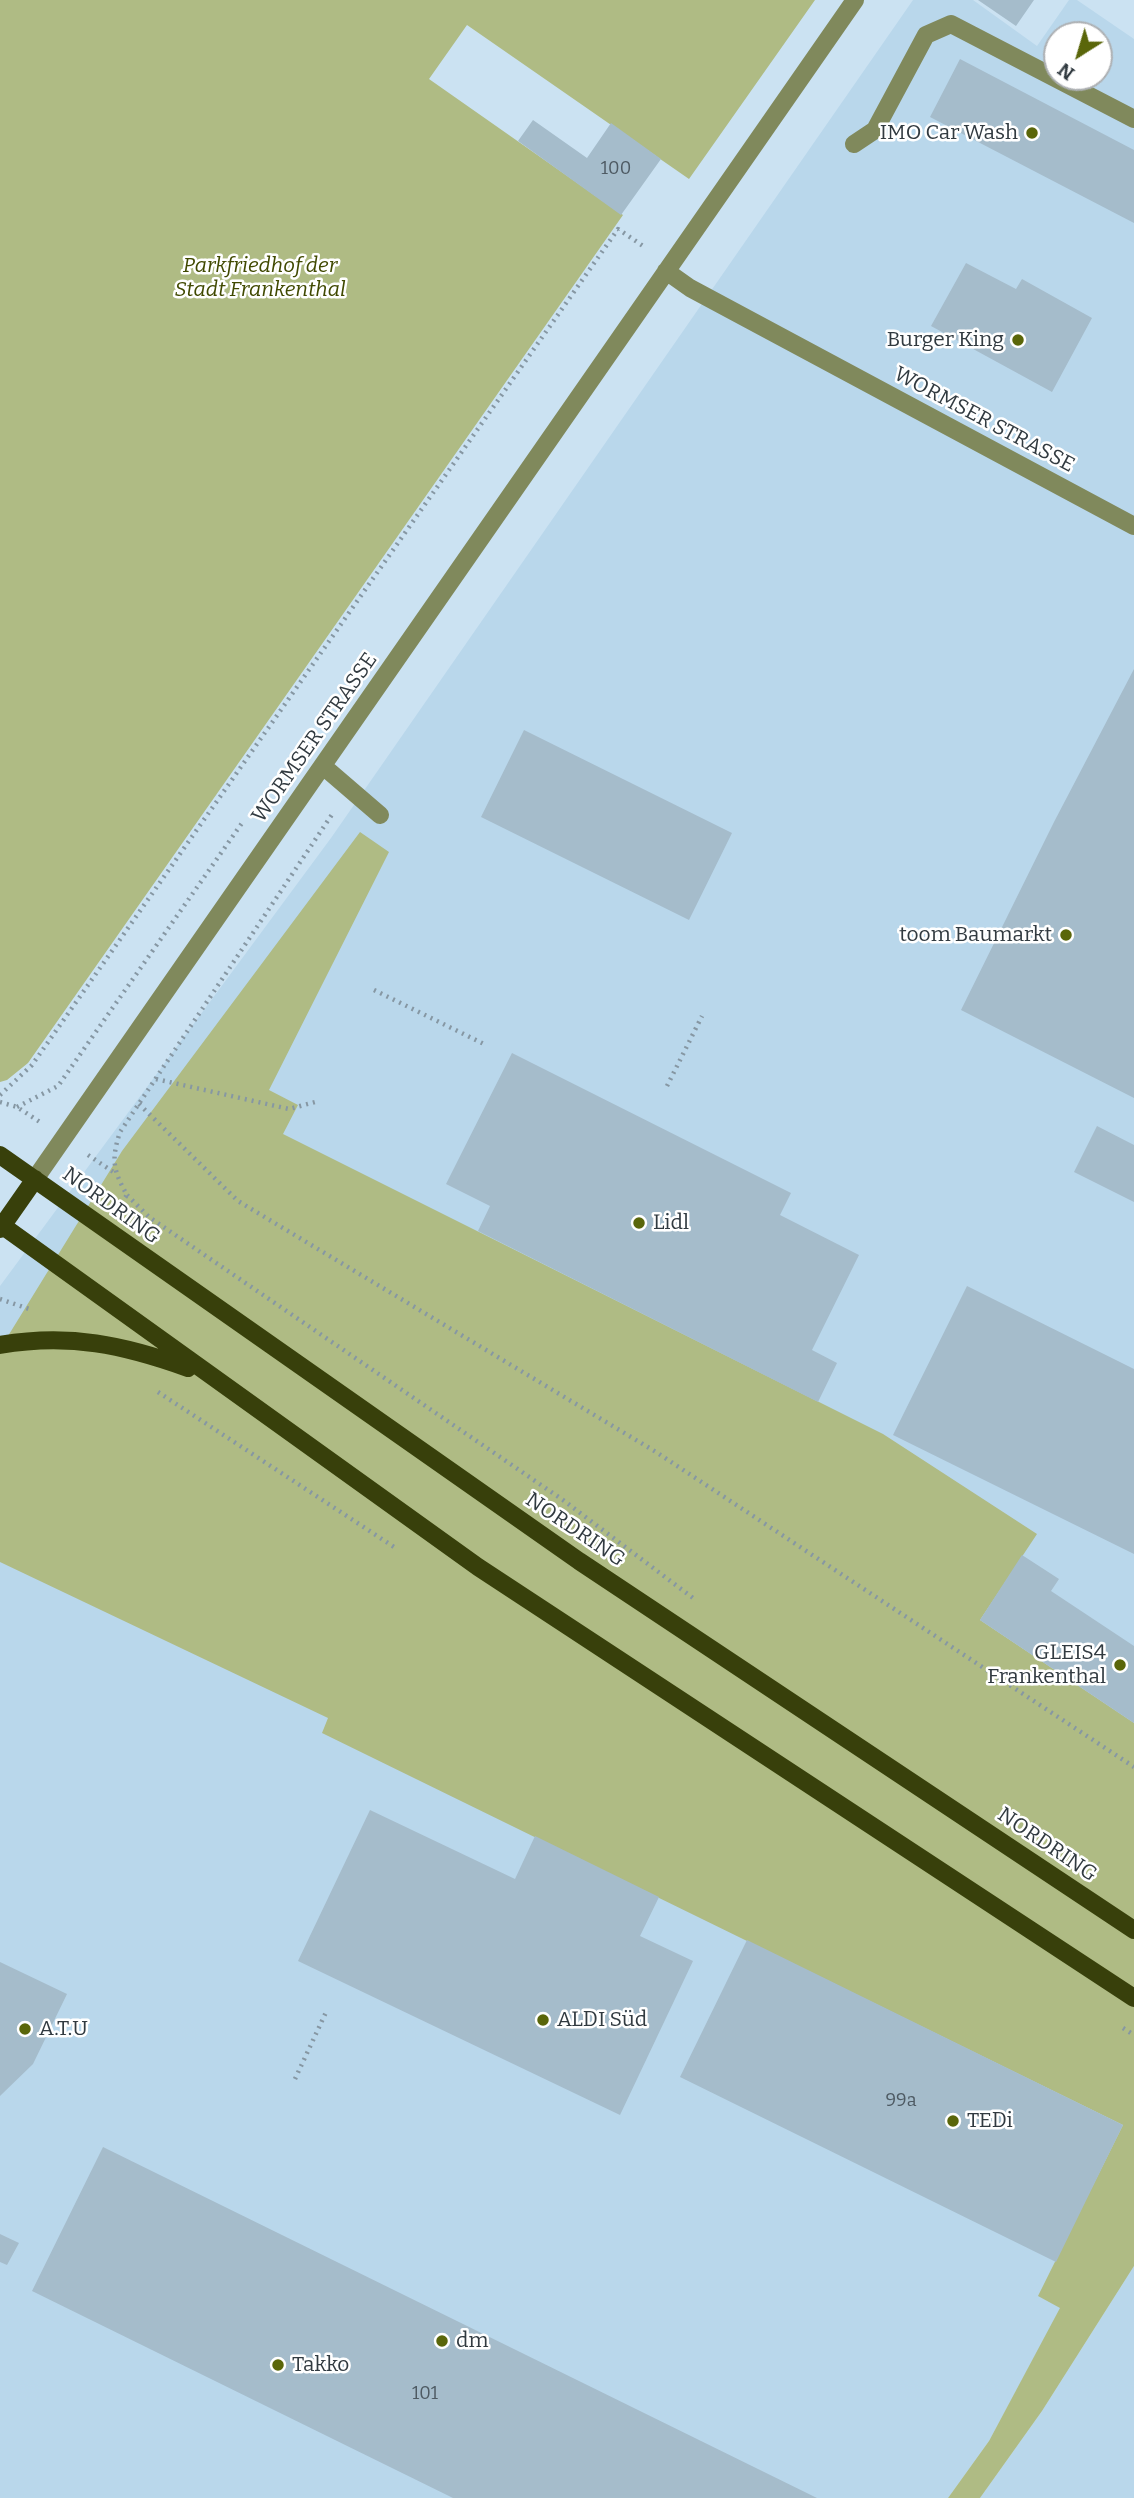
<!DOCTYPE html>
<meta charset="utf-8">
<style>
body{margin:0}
#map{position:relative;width:1134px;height:2498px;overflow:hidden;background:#cbe2f2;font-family:Bitter,serif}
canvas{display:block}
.north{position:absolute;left:1043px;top:21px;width:70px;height:70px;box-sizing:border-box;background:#fff;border:2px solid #adb0b3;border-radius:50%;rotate:217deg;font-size:19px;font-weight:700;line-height:28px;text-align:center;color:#313a40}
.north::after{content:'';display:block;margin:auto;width:24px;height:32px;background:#5a660a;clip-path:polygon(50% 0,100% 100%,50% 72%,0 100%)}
</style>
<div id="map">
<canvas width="1134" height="2498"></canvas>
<div class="north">N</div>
</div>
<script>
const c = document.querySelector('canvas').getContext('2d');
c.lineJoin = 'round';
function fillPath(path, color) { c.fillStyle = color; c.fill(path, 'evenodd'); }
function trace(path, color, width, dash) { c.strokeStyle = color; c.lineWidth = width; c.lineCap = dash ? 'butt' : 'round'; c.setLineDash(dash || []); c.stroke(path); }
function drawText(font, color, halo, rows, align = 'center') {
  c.font = font + ' Bitter,serif'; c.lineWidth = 5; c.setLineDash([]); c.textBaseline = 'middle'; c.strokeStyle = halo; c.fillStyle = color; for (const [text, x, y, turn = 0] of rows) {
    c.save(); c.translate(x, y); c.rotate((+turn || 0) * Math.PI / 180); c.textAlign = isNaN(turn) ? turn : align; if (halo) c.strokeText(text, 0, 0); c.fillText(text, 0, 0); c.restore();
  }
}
fillPath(new Path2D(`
 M913 0H973L1037 46 1069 0H1077L1134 39V2174L989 2441 948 2498H0V1286L331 838ZM1057 35H1099V77H1057Z
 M1134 2266V2498H980L1042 2411Z`), '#b9d7eb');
fillPath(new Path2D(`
 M0 0H815L689 179 467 25 429 79 623 215 28 1063 7 1080 0 1082Z
 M360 832 389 852 269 1090 298 1105 283 1134 883 1434 1037 1534 980 1620 1134 1723V2266L1042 2411 980 2498H948L989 2441 1060 2308 1038 2296 1123 2125 322 1733 328 1718 0 1562V1349L122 1151Z`), '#afbb84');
fillPath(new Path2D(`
 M978 0H1034L1016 26Z
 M960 59 1134 150V223L930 117Z
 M533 120 587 158 611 123 661 159 621 215 518 141Z
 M966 263 1016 289 1022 279 1092 318 1052 392 931 326Z
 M1134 669V1098L961 1010 1054 822Z
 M524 730 732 833 689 920 481 817Z
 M512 1053 791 1193 780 1215 859 1255 812 1350 837 1363 818 1402 478 1231 490 1206 446 1184Z
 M1097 1126 1134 1145V1202L1074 1172Z
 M967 1286 1134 1369V1554L893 1435Z
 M1022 1555 1059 1579 1051 1591 1134 1646V1723L980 1620Z
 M370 1810 515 1879 535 1836 659 1897 640 1936 693 1961 620 2115 298 1961Z
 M747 1940 1123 2125 1056 2262 680 2077Z
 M0 1962 67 1994 33 2064 0 2096Z
 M103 2147 817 2498H453L32 2291Z
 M0 2234 19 2243 7 2265 0 2262Z`), '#a5bccb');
trace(new Path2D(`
 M374 990 484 1044
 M156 1079 289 1109 319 1101
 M667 1086 702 1016
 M0 1095 32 1065 618 229 646 248
 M0 1102 17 1107 40 1122
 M139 1104 238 1201 656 1452 1134 1767
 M17 1107 58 1086 242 823
 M88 1155 115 1173
 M127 1195 149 1217 563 1500 693 1598
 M121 1203 127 1195C113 1170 111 1160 120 1132L333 813
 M0 1299 32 1310
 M158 1392 394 1547
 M1123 2028 1134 2035
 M295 2079 327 2010`), '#8697a3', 4.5, [2, 5]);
trace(new Path2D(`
 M854 144 875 130 926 35 951 24 1134 119
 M666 271 690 288 1134 526
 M323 766 380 815
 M35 1179 855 0`), '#80895c', 18);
trace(new Path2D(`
 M0 1155 579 1561 1134 1930
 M0 1224 478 1567 1134 1998
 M0 1229 35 1179
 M0 1345C69 1333 124 1345 188 1368`), '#38400b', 18);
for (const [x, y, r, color] of [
 [1032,133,7,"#5a660a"],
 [1018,340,7,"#5a660a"],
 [1066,935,7,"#5a660a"],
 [639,1223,7,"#5a660a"],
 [1120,1665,7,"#5a660a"],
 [543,2020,7,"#5a660a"],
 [25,2029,7,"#5a660a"],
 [953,2121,7,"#5a660a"],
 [442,2341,7,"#5a660a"],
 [278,2365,7,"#5a660a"]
]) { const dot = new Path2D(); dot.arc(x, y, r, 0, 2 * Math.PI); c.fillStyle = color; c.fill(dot); trace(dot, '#fff', 2.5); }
drawText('18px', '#4e5a63', null, [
 ["100",616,169],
 ["99a",901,2101],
 ["101",425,2394]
]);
drawText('21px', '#313a40', '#fff', [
 ["IMO Car Wash",1018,133,"right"],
 ["Burger King",1004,340,"right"],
 ["toom Baumarkt",1052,935,"right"],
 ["Lidl",653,1223],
 ["GLEIS4",1106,1653,"right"],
 ["Frankenthal",1106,1677,"right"],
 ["ALDI Süd",557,2020],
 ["A.T.U",39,2029],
 ["TEDi",967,2121],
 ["dm",456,2341],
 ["Takko",292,2365]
], 'left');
drawText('italic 21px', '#404900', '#fff', [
 ["Parkfriedhof der",260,266],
 ["Stadt Frankenthal",260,290]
]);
drawText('21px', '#313a40', '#fff', [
 ["WORMSER STRASSE",984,420,28],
 ["WORMSER STRASSE",315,738,-55],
 ["NORDRING",111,1206,36],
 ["NORDRING",575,1530,34],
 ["NORDRING",1047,1845,34]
]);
</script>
